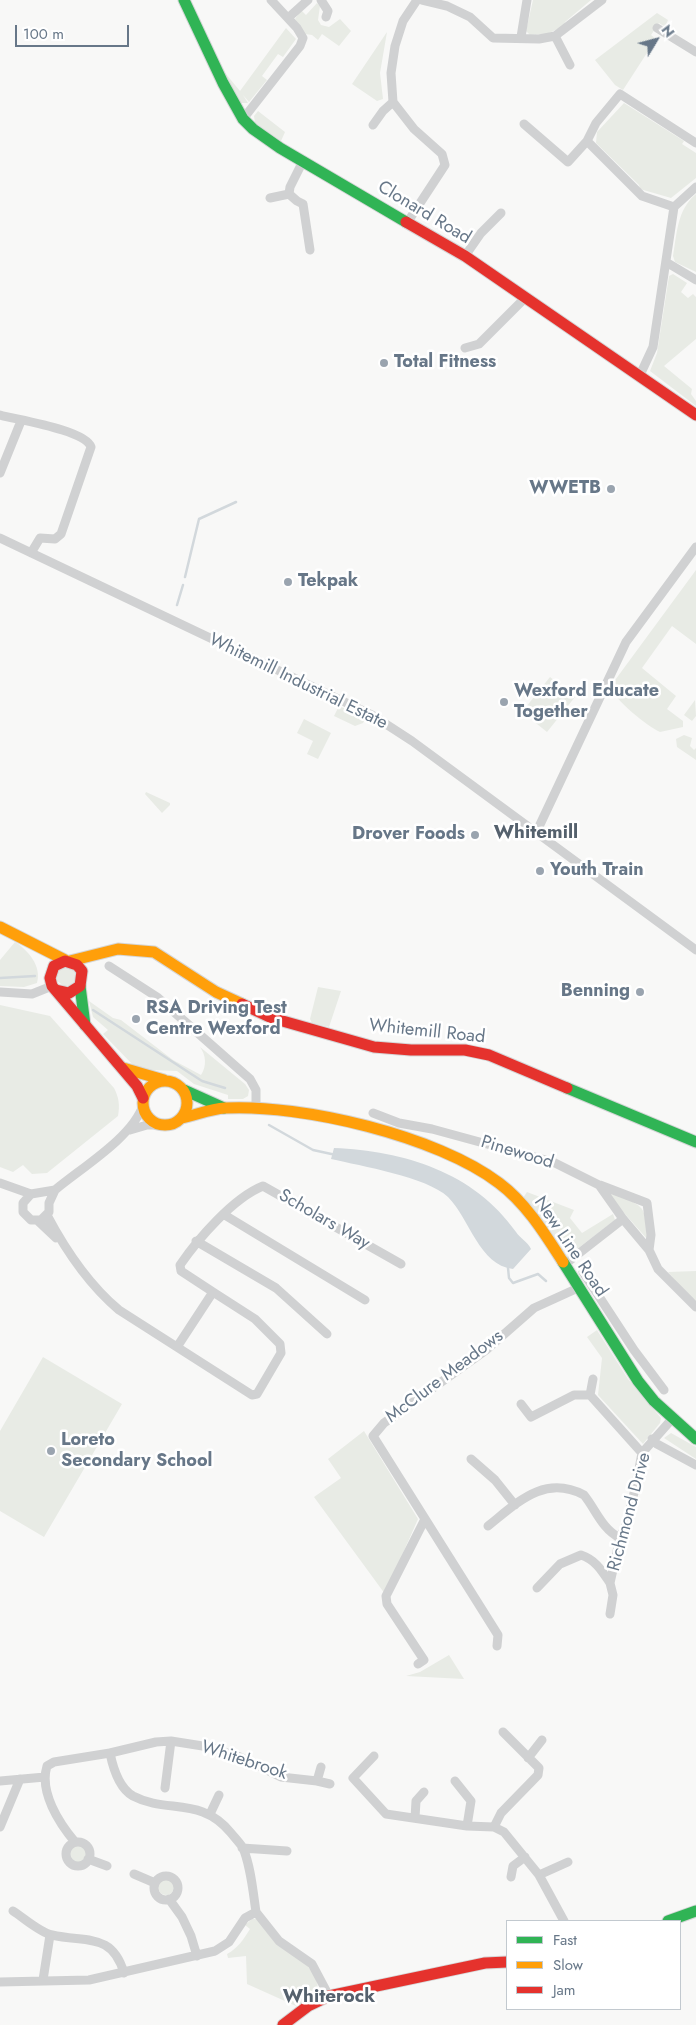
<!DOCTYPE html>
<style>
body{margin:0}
#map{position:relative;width:696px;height:2025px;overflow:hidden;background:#f8f8f7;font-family:Jost,sans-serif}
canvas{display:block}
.legend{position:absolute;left:506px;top:1920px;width:175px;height:90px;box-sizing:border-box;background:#fff;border:1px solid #c2c9cf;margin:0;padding:6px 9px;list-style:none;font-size:15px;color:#677788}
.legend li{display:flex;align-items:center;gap:10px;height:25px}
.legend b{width:25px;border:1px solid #c2c9cf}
.north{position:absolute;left:631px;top:15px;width:50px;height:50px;-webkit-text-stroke:4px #fff;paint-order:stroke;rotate:53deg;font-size:14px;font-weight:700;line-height:20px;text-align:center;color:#677788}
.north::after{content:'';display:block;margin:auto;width:18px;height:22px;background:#677788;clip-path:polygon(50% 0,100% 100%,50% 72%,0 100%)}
.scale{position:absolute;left:15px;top:25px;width:114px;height:22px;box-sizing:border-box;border:2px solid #677788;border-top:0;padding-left:6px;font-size:15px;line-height:18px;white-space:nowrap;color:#677788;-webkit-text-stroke:4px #fff;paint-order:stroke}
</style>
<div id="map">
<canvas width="696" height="2025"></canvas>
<ul class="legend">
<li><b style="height:6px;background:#30b455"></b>Fast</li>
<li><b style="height:6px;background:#ff9f0a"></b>Slow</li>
<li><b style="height:6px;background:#e5322d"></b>Jam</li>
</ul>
<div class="north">N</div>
<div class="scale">100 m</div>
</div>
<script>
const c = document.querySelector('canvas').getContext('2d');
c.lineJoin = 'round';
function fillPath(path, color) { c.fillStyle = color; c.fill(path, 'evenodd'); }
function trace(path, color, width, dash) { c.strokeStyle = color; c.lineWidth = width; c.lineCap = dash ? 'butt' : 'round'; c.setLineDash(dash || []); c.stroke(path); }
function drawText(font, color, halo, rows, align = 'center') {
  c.font = font + ' Jost,sans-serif'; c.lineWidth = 5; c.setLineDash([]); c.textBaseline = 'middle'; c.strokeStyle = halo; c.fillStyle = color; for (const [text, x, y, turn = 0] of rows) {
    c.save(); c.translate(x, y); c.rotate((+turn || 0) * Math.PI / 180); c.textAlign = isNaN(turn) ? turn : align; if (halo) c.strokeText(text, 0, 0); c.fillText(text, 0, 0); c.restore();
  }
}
fillPath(new Path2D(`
 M533 0H597H591L565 22 564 26 547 34 530 35 526 31Z
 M317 3 320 6 318 20 321 25 329 27 340 19 351 31 339 46 322 34 318 40 312 35 305 34 295 19 301 10 306 15Z
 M657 13 668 20 665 27 659 23 651 35 656 39 623 90 615 85 595 60Z
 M286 28 296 39 283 57 278 54 262 76 267 80 249 102 243 95 248 103H240L221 68 240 91Z
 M387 32 380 73 383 99 377 101 352 84Z
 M624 103 684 141 682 144 696 153V178L671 198 640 189 639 185 596 143 597 132Z
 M258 111 285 132 281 141 255 123 254 116Z
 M696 194V272L675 262 673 256C677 233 677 210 696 194Z
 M673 274 687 283 681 292 688 298 693 294 696 297V339L664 366 692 389 691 394 696 401V406L650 371 657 353 669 276Z
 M696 570V644L672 626 642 668 676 696 667 709 683 721V727L660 732C648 727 614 699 610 687Z
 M550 677 575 697 547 732 522 712Z
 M695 700 696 716 692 721 684 715Z
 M339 706 366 718 363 723 355 726 334 716Z
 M304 719 331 733 318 759 307 754 313 741 297 733Z
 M684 735 692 738 690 746 694 750 696 748V760L677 747 676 739Z
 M146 792 170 803V805L162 813 145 794Z
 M15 942C28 950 42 966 37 983L24 987 0 986V960Z
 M70 965 78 977 72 986 65 987 56 980 57 970Z
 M318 987 341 991 329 1027 312 1023 310 1019Z
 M89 1001 113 1018 121 1020 173 1060 201 1075C207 1066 206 1055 200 1047L245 1084 249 1090 248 1096 243 1099H228V1095L194 1084 177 1071 151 1070 133 1065 103 1034 108 1030 93 1017Z
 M0 1005 50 1016 114 1088C119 1098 120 1105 118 1116L47 1173 32 1174 23 1165 13 1172 0 1167Z
 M527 1192 574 1210 570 1218 582 1233 613 1214 615 1220 568 1256 523 1198Z
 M610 1192C644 1208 645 1201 648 1240L609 1196Z
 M696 1271V1301L686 1293 668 1272Z
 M597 1330 628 1379 661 1418 660 1423 643 1444 598 1395 602 1358 587 1337Z
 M43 1357 122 1404 44 1537 0 1511V1431Z
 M364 1431 418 1519 385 1594 314 1497 341 1478 328 1459Z
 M671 1433 696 1447V1459L664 1438Z
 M449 1655 464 1679 406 1676 420 1672Z
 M70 1854a8 8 0 1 1 16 0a8 8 0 1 1-16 0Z
 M158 1887a8 8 0 1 1 16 0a8 8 0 1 1-16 0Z
 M252 1919H258C273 1932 329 1974 316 1995L296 2006 247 1984 246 1956 228 1958 227 1954C238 1948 243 1940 250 1929L245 1925Z`), '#e8ebe5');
fillPath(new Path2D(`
 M334 1148C404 1151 474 1172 516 1232 520 1238 528 1242 531 1249L513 1269C479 1265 470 1219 448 1197 427 1177 361 1166 331 1159Z`), '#d2d8dc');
trace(new Path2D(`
 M185 577 199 519 236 502
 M177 605 183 585
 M0 978 35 976
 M93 1010 202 1081 225 1088
 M269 1125 313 1150 336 1155
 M508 1268 509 1278 513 1283 538 1274 546 1281`), '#d2d8dc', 2.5);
const fast = new Path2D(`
 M184 0 223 83 243 119 253 129 280 148 406 222
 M80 986 85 1025
 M567 1088 696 1142
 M184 1090 224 1108
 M563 1262 638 1381 654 1401 696 1439
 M668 1921 696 1911`);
const slow = new Path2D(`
 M0 927 65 960
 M70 961 118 949 154 952 216 992 242 1004
 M123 1068 164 1080
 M143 1103a22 22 0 1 1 44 0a22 22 0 1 1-44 0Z
 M181 1118C196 1115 210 1109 225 1108 303 1104 437 1136 499 1183 526 1203 545 1234 563 1262`);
const jam = new Path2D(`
 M406 222 465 256 696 415
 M56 990 69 993 80 986 82 971 77 965 65 961 54 966 50 978 52 986 137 1086 143 1098
 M242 1004 272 1018 374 1047 411 1050H465L489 1055 567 1088
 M283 2025 308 2006 329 1996 485 1963 507 1962`);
trace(fast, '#d5d6d7', 13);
trace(slow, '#d5d6d7', 13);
trace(jam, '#d5d6d7', 13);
trace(new Path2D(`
 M321 0 328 11 326 17
 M422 0 447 6 470 17 493 38 539 39 555 36 602 0
 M288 18 308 0
 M657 28 696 52
 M555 36 570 65
 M521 37 527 0
 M243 119 300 46 303 38 297 28 271 0
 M524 124 568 162 587 141
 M373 125 383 111 393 102
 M289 194 297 201 303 204 310 250
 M289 194 290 187 303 161
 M270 198 289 194
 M674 207 642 196 587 141 596 123 620 94 696 143
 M407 223 445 165 442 154 414 129 393 102 391 73 395 46 403 21 417 0
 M465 256 481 233 501 213
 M666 262 696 280
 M465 348 479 344 525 298
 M640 375 653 347 674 207 696 187
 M0 415C18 420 85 430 91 447L61 534 55 539 40 538 31 553
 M0 473 21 421
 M0 538 372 715 412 741 696 950
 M536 833 626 642 696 547
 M109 966 157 997 250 1079 256 1090V1109
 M0 992 32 994 52 986
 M373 1113 399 1123 432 1129 553 1162 599 1185 623 1219 649 1250 658 1269 696 1307
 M130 1130 147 1125H161
 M0 1183 31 1194 55 1190
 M600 1185 647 1203 651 1235 649 1250
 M31 1194 23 1203V1212L31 1220H41L49 1212V1203L55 1190C81 1168 133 1137 143 1105
 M223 1214 365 1300
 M47 1215C66 1251 88 1284 119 1310L252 1395 257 1394 281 1353 280 1344 255 1319 213 1292 177 1347
 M38 1221 56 1238
 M196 1241 276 1288 327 1334
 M564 1265 623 1219
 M583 1272 634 1350 664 1390
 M213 1292 181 1271 180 1265C198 1239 233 1198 263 1186L401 1264
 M590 1395 593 1379
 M521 1404 531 1417 574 1395H590L642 1453
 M652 1439 657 1444 696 1465
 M471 1459 495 1480 515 1505
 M488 1526C517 1503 544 1474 584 1495 596 1510 602 1529 620 1538
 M537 1588 560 1564 581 1555C596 1560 602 1571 610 1583
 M610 1614 613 1595 610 1583 620 1538 626 1525 635 1489 642 1453 672 1419
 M497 1646 498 1635 373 1436 384 1423 486 1350 534 1308 578 1288
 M418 1664 424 1660 387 1604 386 1596 425 1519
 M374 1756 353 1778 386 1814 467 1826 494 1827 504 1832 539 1875 564 1921
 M528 1758 542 1740
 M0 1781 45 1777
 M317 1781 330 1784
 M455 1781 471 1801 467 1826
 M165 1788 171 1741
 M210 1814 219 1795
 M415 1818 416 1801 424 1792
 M0 1827 20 1779
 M494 1827 501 1813 538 1775 539 1768 503 1732
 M75 1842C59 1823 39 1792 47 1766L54 1762 110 1753
 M66 1854a12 12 0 1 1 24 0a12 12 0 1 1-24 0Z
 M242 1848 287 1851
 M88 1859 107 1866
 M134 1874 155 1883
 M539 1875 568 1862
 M154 1888a12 12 0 1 1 24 0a12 12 0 1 1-24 0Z
 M511 1877 513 1866 525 1857
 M169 1899 182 1917 191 1936 197 1956
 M13 1911C24 1918 39 1932 52 1935 86 1943 112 1932 124 1973
 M256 1912C253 1892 251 1867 243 1848 240 1843 235 1838 231 1833 201 1796 167 1814 133 1796 119 1788 113 1768 110 1753L156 1742 171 1741 209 1747 240 1757 281 1777 317 1781 321 1767
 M43 1980 50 1935
 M0 1982 89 1980 215 1951 229 1942 245 1918 256 1912 279 1941 312 1964 329 1996`), '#d0d1d2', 9);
trace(fast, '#30b455', 11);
trace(slow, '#ff9f0a', 11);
trace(jam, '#e5322d', 11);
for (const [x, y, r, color] of [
 [384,363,5,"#9aa4af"],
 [611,489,5,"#9aa4af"],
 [288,582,5,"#9aa4af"],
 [504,702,5,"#9aa4af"],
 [475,835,5,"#9aa4af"],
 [540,871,5,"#9aa4af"],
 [640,992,5,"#9aa4af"],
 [136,1019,5,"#9aa4af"],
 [51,1451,5,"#9aa4af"]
]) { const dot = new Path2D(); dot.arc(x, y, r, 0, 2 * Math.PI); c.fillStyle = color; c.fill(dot); trace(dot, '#fff', 2); }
drawText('18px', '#677788', '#fff', [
 ["Clonard Road",424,213,31],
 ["Whitemill Industrial Estate",298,682,26],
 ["Whitemill Road",427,1032,6],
 ["Pinewood",517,1153,17],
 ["Scholars Way",324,1220,30],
 ["New Line Road",570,1247,56],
 ["McClure Meadows",445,1377,-37],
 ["Richmond Drive",630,1512,-75],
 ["Whitebrook",244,1761,18]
]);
drawText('bold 18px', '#677788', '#fff', [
 ["Total Fitness",394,363],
 ["WWETB",601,489,"right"],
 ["Tekpak",298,582],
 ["Wexford Educate",514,692],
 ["Together",514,713],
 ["Drover Foods",465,835,"right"],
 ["Youth Train",550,871],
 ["Benning",630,992,"right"],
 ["RSA Driving Test",146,1009],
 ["Centre Wexford",146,1030],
 ["Loreto",61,1441],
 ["Secondary School",61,1462]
], 'left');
drawText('bold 19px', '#55616d', '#fff', [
 ["Whitemill",536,833],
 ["Whiterock",329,1997]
]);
</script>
